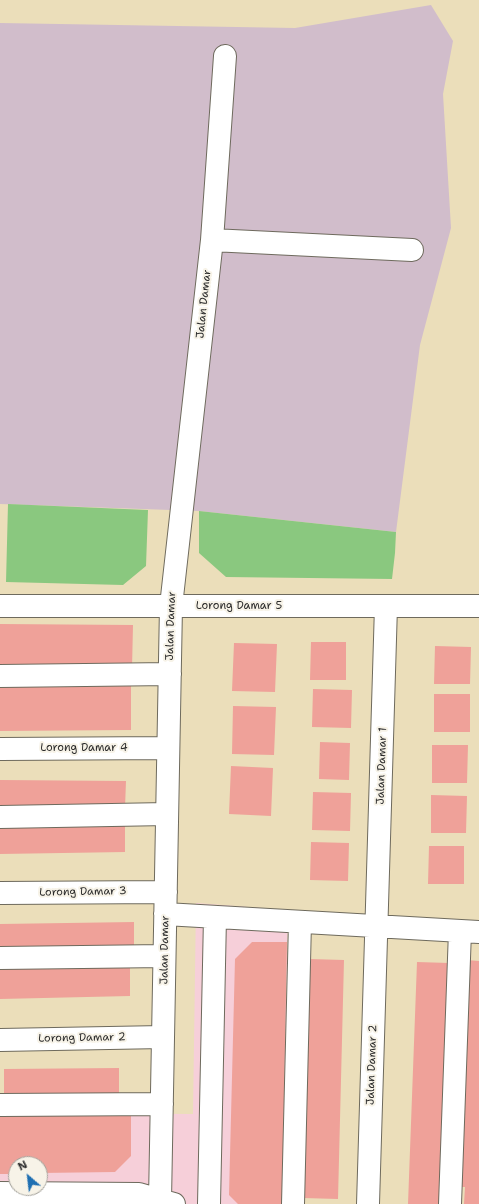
<!DOCTYPE html>
<style>
body{margin:0}
#map{position:relative;width:479px;height:1204px;overflow:hidden;background:#ebdeba;font-family:"Shantell Sans",sans-serif}
canvas{display:block}
.north{position:absolute;left:8px;top:1156px;width:40px;height:40px;box-sizing:border-box;background:#f7f3e8;border:1px solid #a5a39c;border-radius:50%;rotate:332deg;font-size:11px;font-weight:700;line-height:16px;text-align:center;color:#2b2b2b}
.north::after{content:'';display:block;margin:auto;width:14px;height:18px;background:#1f6fb2;clip-path:polygon(50% 0,100% 100%,50% 72%,0 100%)}
</style>
<div id="map">
<canvas width="479" height="1204"></canvas>
<div class="north">N</div>
</div>
<script>
const c = document.querySelector('canvas').getContext('2d');
c.lineJoin = 'round';
function fillPath(path, color) { c.fillStyle = color; c.fill(path, 'evenodd'); }
function trace(path, color, width, dash) { c.strokeStyle = color; c.lineWidth = width; c.lineCap = dash ? 'butt' : 'round'; c.setLineDash(dash || []); c.stroke(path); }
function drawText(font, color, halo, rows, align = 'center') {
  c.font = font + ' "Shantell Sans",sans-serif'; c.lineWidth = 4; c.setLineDash([]); c.textBaseline = 'middle'; c.strokeStyle = halo; c.fillStyle = color; for (const [text, x, y, turn = 0] of rows) {
    c.save(); c.translate(x, y); c.rotate((+turn || 0) * Math.PI / 180); c.textAlign = isNaN(turn) ? turn : align; if (halo) c.strokeText(text, 0, 0); c.fillText(text, 0, 0); c.restore();
  }
}
fillPath(new Path2D(`
 M196 903 288 910 282 1204H0V1113L193 1114ZM16 1164H40V1188H16Z`), '#f6cfd9');
fillPath(new Path2D(`
 M431 5 453 41 443 94 451 228 420 345 396 532 199 511 0 504V23L295 28Z`), '#d1bdcb');
fillPath(new Path2D(`
 M8 504 148 510 146 566 123 585 6 582Z
 M199 511 396 532 395 553 392 579 226 577 199 553Z`), '#8ac87f');
fillPath(new Path2D(`
 M0 624 133 625 132 669 0 667Z
 M311 642H346V680H310Z
 M234 643 277 644 275 692 232 691Z
 M435 646 471 647 470 684H434Z
 M131 686V730L0 731V687Z
 M313 689 352 690 351 728 312 727Z
 M434 694H470V732H434Z
 M233 706 276 707 274 755 232 754Z
 M320 742 350 743 349 780 319 779Z
 M432 745H468L467 783H432Z
 M231 766 273 768 271 816 229 814Z
 M0 780 126 781 125 808H0Z
 M313 792 351 793 350 831 312 830Z
 M431 795 467 796 466 833H431Z
 M125 823V852L0 854V825Z
 M311 842 349 843 348 881 310 880Z
 M429 846H464V884H428Z
 M134 922V951L0 953V924Z
 M252 942H287L282 1204H238L229 1195 235 959Z
 M309 959 344 960 338 1199 303 1198Z
 M467 960 479 961V1204H464L465 1187H459Z
 M417 962 449 963 440 1204H408Z
 M130 964V996L0 999V968Z
 M119 1068V1095L4 1096V1069Z
 M0 1113 131 1114V1156L115 1172 40 1173V1164H16V1174H0Z`), '#efa199');
const minor = new Path2D(`
 M212 240 412 250
 M0 606H479
 M0 676 170 674
 M0 749 168 748
 M0 817 167 814
 M0 893 166 892
 M165 914 479 932
 M0 958 164 956
 M0 1040 163 1037
 M0 1105 162 1104
 M0 1193 139 1194 174 1204
 M160 1200 171 606 212 240 225 56
 M209 1204 215 917
 M293 1204 300 922
 M368 1204 386 606
 M450 1204 460 931`);
trace(minor, '#6e6a5d', 24);
trace(minor, '#fff', 22);
drawText('11px', '#2b2b2b', '#f7f3e8', [
 ["Jalan Damar",204,304,-84],
 ["Lorong Damar 5",239,606],
 ["Jalan Damar",171,626,-88],
 ["Lorong Damar 4",84,748],
 ["Jalan Damar 1",382,766,-88],
 ["Lorong Damar 3",83,892,-1],
 ["Jalan Damar",165,950,-89],
 ["Lorong Damar 2",82,1038,-1],
 ["Jalan Damar 2",372,1065,-88]
]);
</script>
